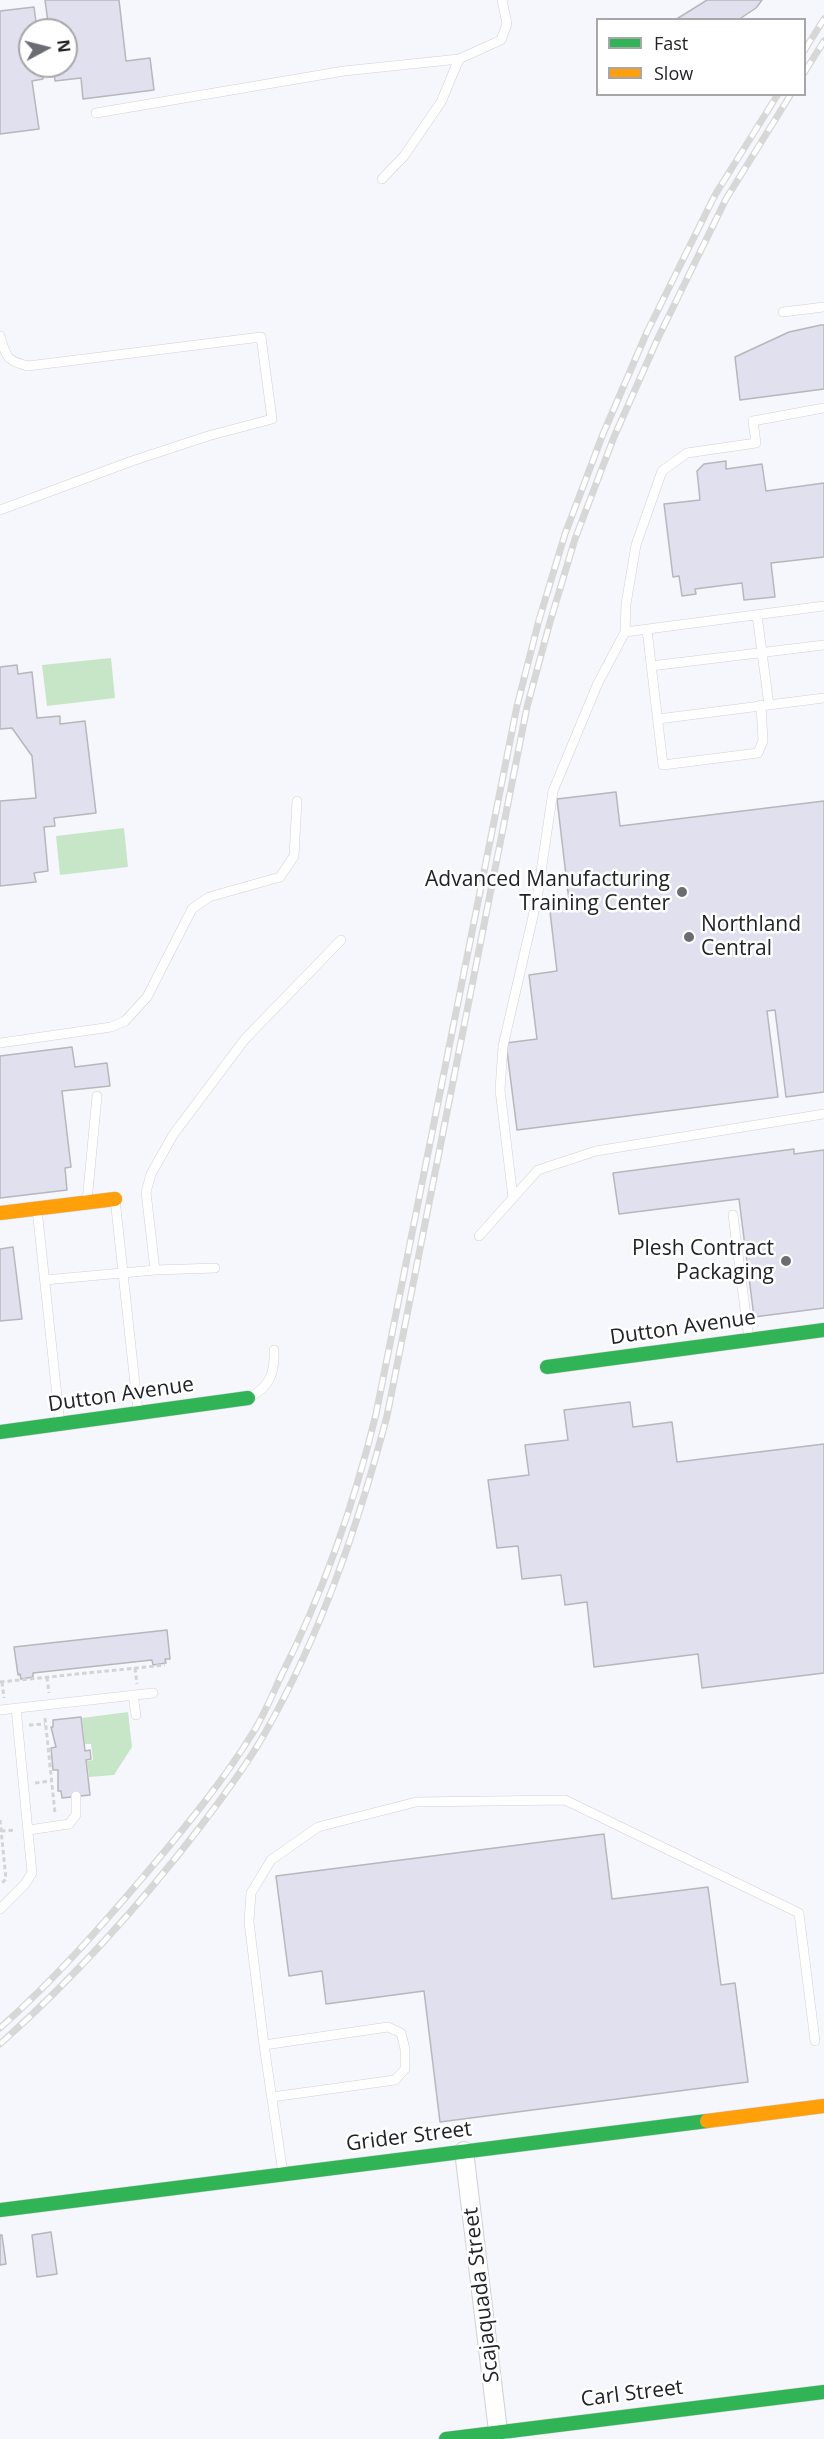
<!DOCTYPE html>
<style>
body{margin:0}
#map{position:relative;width:824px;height:2439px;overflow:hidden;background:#f6f7fc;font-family:"Open Sans",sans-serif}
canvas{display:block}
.legend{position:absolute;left:596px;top:18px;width:210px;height:78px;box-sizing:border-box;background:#fff;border:2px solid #a7a7a9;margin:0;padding:8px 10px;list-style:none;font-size:18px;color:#222327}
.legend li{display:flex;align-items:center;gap:12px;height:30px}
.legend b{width:30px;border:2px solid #a7a7a9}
.north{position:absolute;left:18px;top:18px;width:60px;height:60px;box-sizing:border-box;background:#fff;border:2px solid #a7a7a9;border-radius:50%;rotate:83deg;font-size:16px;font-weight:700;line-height:24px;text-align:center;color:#222327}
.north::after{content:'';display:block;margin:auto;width:21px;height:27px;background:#6c6d72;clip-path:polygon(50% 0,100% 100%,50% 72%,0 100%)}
</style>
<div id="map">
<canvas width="824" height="2439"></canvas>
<ul class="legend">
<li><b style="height:8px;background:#30b455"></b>Fast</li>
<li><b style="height:8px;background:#ff9f0a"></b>Slow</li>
</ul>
<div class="north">N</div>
</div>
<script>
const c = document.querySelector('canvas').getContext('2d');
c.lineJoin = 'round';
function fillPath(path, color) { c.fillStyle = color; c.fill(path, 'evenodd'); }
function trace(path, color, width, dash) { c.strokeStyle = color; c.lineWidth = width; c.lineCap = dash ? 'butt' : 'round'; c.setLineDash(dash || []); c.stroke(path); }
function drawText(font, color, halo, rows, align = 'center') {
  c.font = font + ' "Open Sans",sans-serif'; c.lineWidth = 5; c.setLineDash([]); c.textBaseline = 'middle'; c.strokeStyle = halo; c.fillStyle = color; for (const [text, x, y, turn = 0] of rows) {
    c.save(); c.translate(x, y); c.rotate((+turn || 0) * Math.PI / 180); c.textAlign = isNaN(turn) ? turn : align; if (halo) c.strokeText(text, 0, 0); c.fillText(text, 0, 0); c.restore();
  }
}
fillPath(new Path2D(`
 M111 658 115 698 47 706 42 665Z
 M124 828 128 867 60 875 56 836Z
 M128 1712 132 1747 114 1775 89 1777 87 1761 93 1760 91 1744H85L82 1718Z`), '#c7e6c7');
const building = new Path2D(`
 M45 0H119L126 61 150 58 154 90 83 99 81 78 55 81 53 66H66V30H49Z
 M707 0H762L756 8 738 20H675Z
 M34 7 37 30H30V66H42L43 79 32 81 39 129 0 134V11Z
 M821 325H824V389L740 400 735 357 789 332Z
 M726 461V469L762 464 766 491 824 483V557L771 563 775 597 744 600 742 583 695 589 696 594 682 596 679 576 673 577 664 504 700 500 697 471 704 464Z
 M17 665 18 674 32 672 37 718 60 716V724L85 721 96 813 54 818 55 826 44 827 48 871 34 873 36 882 0 886V801L36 798 32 756 12 728 0 729V667Z
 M616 792 620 826 824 801V1092L786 1097 775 1010 767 1011 778 1097 517 1130 506 1043 537 1039 529 975 557 971 549 903 569 901 557 799Z
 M72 1047 75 1067 107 1063 110 1086 62 1091 71 1167 65 1168 67 1190 0 1198V1056Z
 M794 1149V1154L824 1150V1308L754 1317 739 1199 619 1214 613 1173Z
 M13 1247 22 1319 0 1321V1249Z
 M630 1402 633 1427 672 1422 677 1462 824 1444V1673L702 1688 698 1654 594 1667 587 1602 565 1605 561 1575 522 1579 518 1546 497 1548 488 1480 529 1475 525 1445 568 1440 564 1410Z
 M167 1630 170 1659H165L166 1663 153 1665 152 1660 33 1673V1677L21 1679 20 1674 18 1675 14 1647Z
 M81 1717 85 1751 90 1750 91 1759 86 1760 90 1795 62 1798 61 1791H58V1770H53L51 1748 56 1747 51 1727H53V1720Z
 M604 1834 612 1899 708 1887 721 1985 735 1983 748 2082 440 2122 424 1991 326 2004 322 1971 289 1976 276 1876Z
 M51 2232 57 2274 37 2277 32 2235Z
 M0 2235H2L6 2264 0 2265Z`);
fillPath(building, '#e1e0ee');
trace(building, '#b6b6bb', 1.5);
const lane = new Path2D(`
 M96 113 344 71 459 59 501 40 507 24 502 0
 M382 179 404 156 441 102 459 59
 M783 312 824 307
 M0 336C6 356 6 361 28 366L261 337 272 419 208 436 132 461 0 510
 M757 615 769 705
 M647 630 663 765 758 753 763 741 761 705
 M625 632 626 604 636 545 662 471 687 453 756 443 753 421 824 408
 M651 666 824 645
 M658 719 824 698
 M0 1043 111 1027 125 1021 147 997 192 909 209 897 280 877 294 856 297 801
 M513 1198 500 1090 503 1046 537 899 553 791 598 683 625 632 824 606
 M115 1199 138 1412
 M87 1202 97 1096
 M37 1209 60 1424
 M733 1215 749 1340
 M479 1236 538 1170 596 1151 824 1114
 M155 1270 215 1268
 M45 1280 155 1270 146 1192 151 1174 173 1135 245 1039 341 940
 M250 1397C270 1387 275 1372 274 1350
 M133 1695 136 1715
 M0 1710 153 1693
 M29 1830 69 1824 76 1815V1796
 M0 1909 25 1884 32 1873 16 1708
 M264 2045 388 2027 401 2033 405 2049V2069L395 2080 272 2097
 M283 2174 264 2045 249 1922 251 1893 271 1860 318 1827 416 1802 565 1800 799 1913 815 2041`);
const street = new Path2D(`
 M464 2151 499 2439`);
const fast = new Path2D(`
 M547 1367 824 1330
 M0 1432 248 1398
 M0 2210 707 2121
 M446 2439 824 2392`);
const slow = new Path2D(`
 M0 1213 115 1199
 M707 2121 824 2106`);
trace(lane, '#d1d1d6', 10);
trace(street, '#d1d1d6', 20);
trace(fast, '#d1d1d6', 15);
trace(slow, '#d1d1d6', 15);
trace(new Path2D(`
 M135 1668 137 1684
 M47 1677 49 1693
 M0 1682 165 1665
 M2 1682 4 1698
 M45 1718 55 1813
 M29 1725 45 1724
 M35 1783 51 1781
 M0 1820 6 1879 1 1884
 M1 1831 15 1830`), '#d4d4d6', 3, [4.5, 3]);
trace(lane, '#fefeff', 9);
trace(street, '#fefeff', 18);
trace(fast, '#30b455', 14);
trace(slow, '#ff9f0a', 14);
const rail = new Path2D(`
 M804 51 824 19
 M804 73 824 41
 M0 2028C54 1980 97 1931 144 1876 183 1830 222 1783 254 1731 265 1713 273 1693 282 1674 324 1591 354 1504 376 1414L517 706 539 620 565 534 603 434 647 332 715 195 778 94
 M0 2044C74 1978 140 1905 200 1827 223 1797 246 1766 265 1733 321 1634 358 1526 387 1416L527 707 550 622 575 539 614 437 658 338 726 199 791 94`);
trace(rail, '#d7d7d8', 7);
trace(rail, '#fff', 4.5, [14]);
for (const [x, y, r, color] of [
 [682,892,6,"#6c6d72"],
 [689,937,6,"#6c6d72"],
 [786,1261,6,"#6c6d72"]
]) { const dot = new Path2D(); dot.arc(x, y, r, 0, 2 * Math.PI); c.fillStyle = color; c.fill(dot); trace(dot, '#fff', 2); }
drawText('21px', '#222327', '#fff', [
 ["Advanced Manufacturing",670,880],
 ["Training Center",670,904],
 ["Northland",701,925,"left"],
 ["Central",701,949,"left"],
 ["Plesh Contract",774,1249],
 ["Packaging",774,1273]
], 'right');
drawText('21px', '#222327', '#fff', [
 ["Dutton Avenue",683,1328,-8],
 ["Dutton Avenue",121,1395,-8],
 ["Grider Street",409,2137,-7],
 ["Scajaquada Street",482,2295,-97],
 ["Carl Street",632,2394,-7]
]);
</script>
